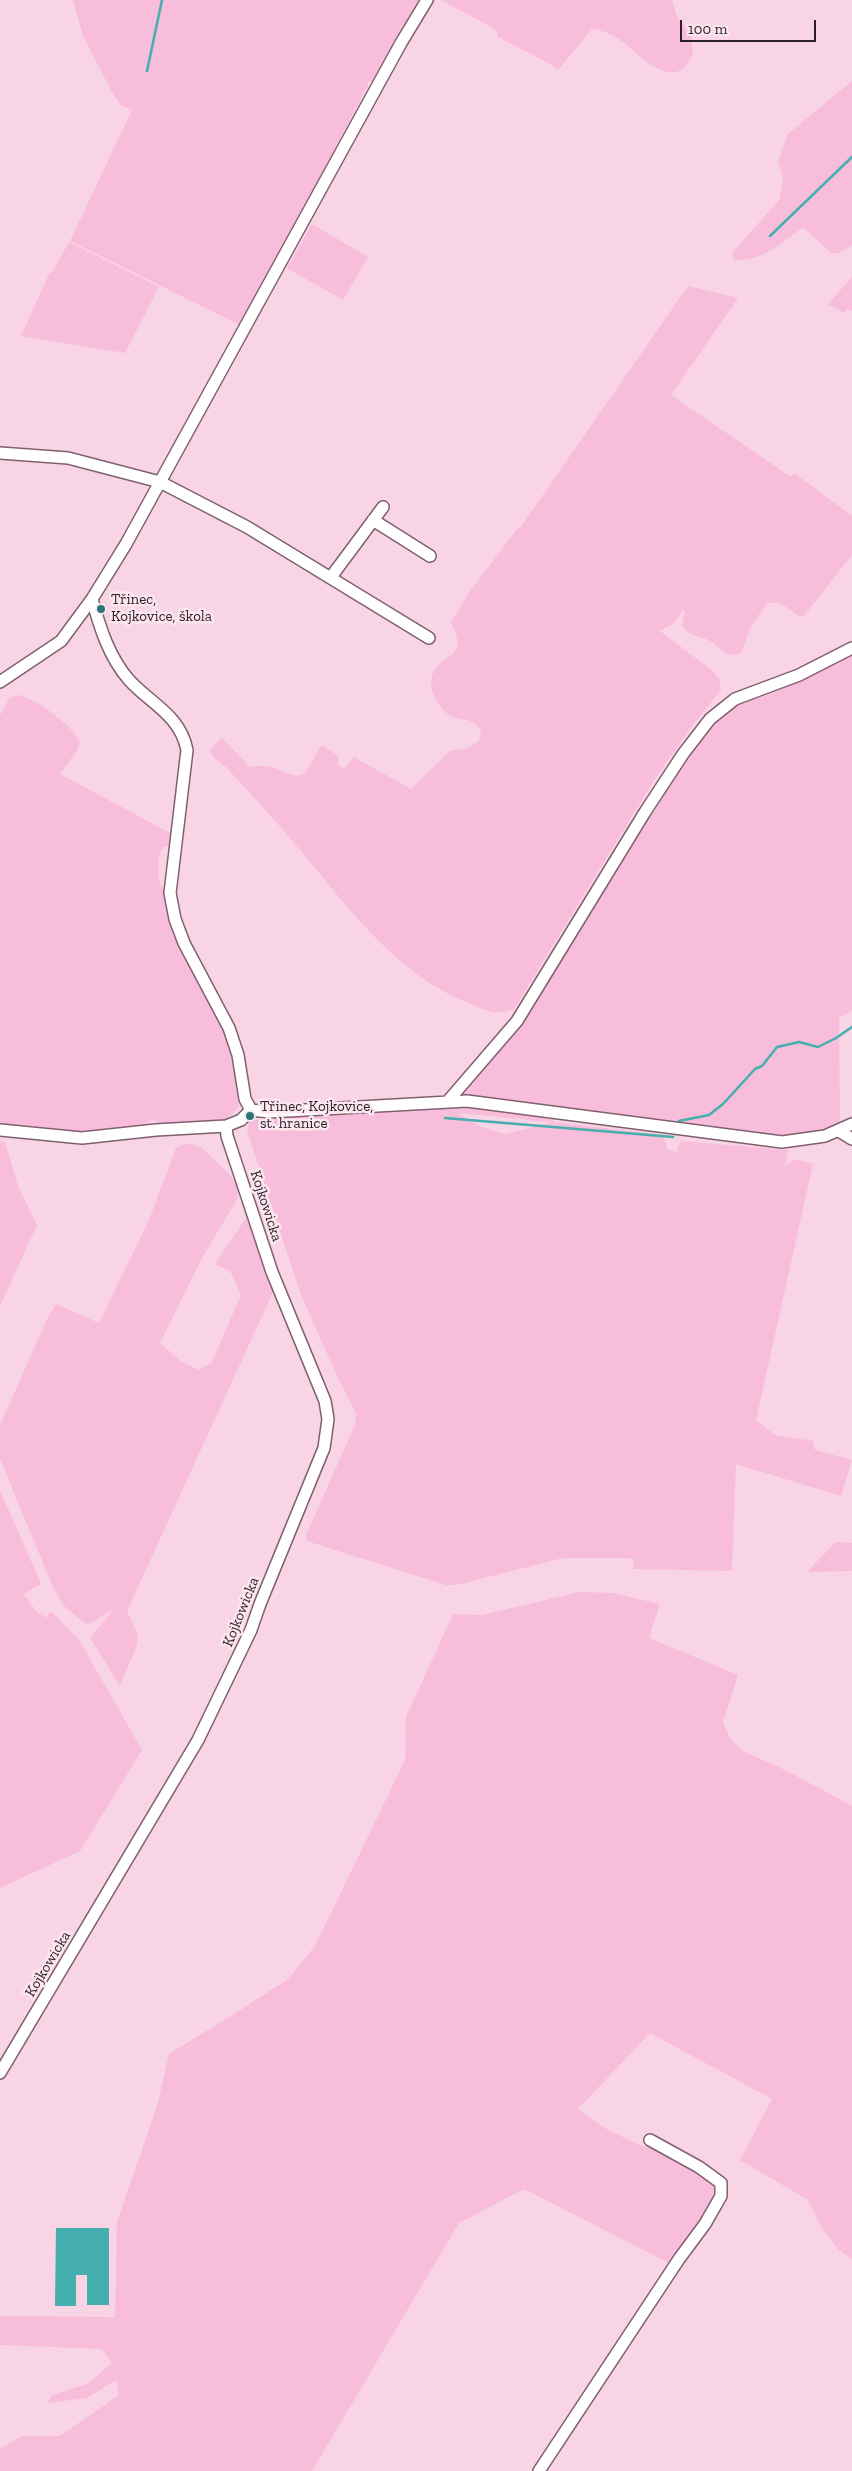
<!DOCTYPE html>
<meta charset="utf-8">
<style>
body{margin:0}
#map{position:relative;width:852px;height:2471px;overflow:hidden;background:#f8d4e5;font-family:"Zilla Slab",serif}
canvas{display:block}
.scale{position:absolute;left:680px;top:20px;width:136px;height:22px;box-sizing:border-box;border:2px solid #2c1f25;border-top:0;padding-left:6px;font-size:15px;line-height:18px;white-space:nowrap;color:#2c1f25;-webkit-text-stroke:4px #fce6f0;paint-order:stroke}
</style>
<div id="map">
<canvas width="852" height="2471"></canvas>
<div class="scale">100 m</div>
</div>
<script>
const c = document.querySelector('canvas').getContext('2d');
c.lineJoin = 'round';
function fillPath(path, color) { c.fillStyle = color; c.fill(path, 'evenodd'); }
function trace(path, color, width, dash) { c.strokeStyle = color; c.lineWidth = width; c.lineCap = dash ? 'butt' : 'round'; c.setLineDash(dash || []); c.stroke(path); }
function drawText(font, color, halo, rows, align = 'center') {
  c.font = font + ' "Zilla Slab",serif'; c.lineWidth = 5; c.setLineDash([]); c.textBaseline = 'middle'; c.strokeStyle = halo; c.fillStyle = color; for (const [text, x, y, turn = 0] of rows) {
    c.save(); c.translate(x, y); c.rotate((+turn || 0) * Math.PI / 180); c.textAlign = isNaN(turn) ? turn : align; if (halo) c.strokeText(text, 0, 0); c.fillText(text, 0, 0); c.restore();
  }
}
fillPath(new Path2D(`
 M73 0H672L677 17 691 35 693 53C677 95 644 59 624 43 616 36 603 30 592 29L558 70 552 65 498 37 497 32 491 27 441 0H436L390 75 382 73 376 83 368 81V85L242 326 70 241 132 110 121 105 113 94 83 36Z
 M852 81V245L839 253H831L803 227C784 242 761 262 735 260L732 256 733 252 779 200 783 179 778 161 788 134Z
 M312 224 368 257 343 300 287 268Z
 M69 242 159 287 125 353 21 336 49 274 53 271Z
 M852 277V311L848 309 844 313 828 304Z
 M688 286 738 298 671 395 791 477 794 473 852 516V555L804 616 800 617 780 603H767L750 628 742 651 739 654C725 658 720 647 710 641 700 635 693 639 682 626L685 611H682L674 623 660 631 713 671 719 679 721 690 692 726 653 782 514 1009C498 1016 487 1011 471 1004 391 973 343 899 289 837 269 813 247 790 226 767L215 759 209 750 222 738 250 767C276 763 277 772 299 776L305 773 322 745 338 756V764L342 768 345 767 354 757 411 789 451 750 465 749 479 741 481 730C470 715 463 723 451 716 440 710 427 690 432 676 441 651 470 662 451 622L471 590 517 529 520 528Z
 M852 653V1010L839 1018 840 1122 822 1131 800 1136H782L725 1132 568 1108 552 1122 663 1135 668 1150 677 1152 680 1141 788 1150 785 1166 794 1159 813 1164 756 1420 775 1435 813 1441 815 1450 852 1460 841 1496 736 1464 732 1571 633 1569 634 1561 631 1558H563L456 1585H446L313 1543 307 1540 306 1535 355 1425 356 1413 336 1374 301 1295 247 1131 250 1120 446 1109 447 1107 471 1109 463 1095 462 1089 548 981 684 764C698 746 712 721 731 708 744 700 760 699 774 693 801 681 827 668 852 653ZM457 1113 550 1122V1123L505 1134 481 1127Z
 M15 695C33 695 71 725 80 741L78 749 60 774 170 833 168 846 163 847 159 855 158 875 160 883 166 892 173 934 182 954 206 992 230 1040 239 1107 225 1120 158 1127 156 1121 153 1120 149 1121 143 1130 72 1133 0 1128V715L9 699Z
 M0 1141 5 1142 18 1186 37 1225 0 1306Z
 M187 1143 202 1148 227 1172 237 1184 238 1198 202 1258 160 1343 182 1362 199 1370 212 1362 241 1295 230 1271 215 1264 248 1215 274 1290 127 1611 138 1635 137 1645 120 1686 90 1638 114 1609 87 1625 64 1606 53 1587 0 1459V1425L48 1317 56 1304 99 1323 149 1220 176 1148Z
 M0 1490 41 1584 24 1594 36 1611 46 1618 51 1611 79 1640 142 1750 80 1851 0 1888Z
 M836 1542 852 1543V1571L807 1572Z
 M580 1592 613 1593 660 1604 649 1638 738 1675 723 1722 730 1738 741 1750 787 1771 852 1806V2259L839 2250 823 2230 808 2200 740 2160 772 2099 650 2033 578 2109 608 2130 640 2145 665 2151 715 2176 719 2194 671 2264 524 2189 459 2223 312 2471H0V2449L22 2436H60L119 2395 116 2380 87 2398 48 2403 52 2395 87 2384 112 2363 102 2349 0 2345V2316L115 2317 117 2222 157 2106 169 2054 239 2011 288 1979 315 1946 405 1760 406 1717 453 1614 482 1615Z`), '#f8bdda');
fillPath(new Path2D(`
 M56 2228H109V2305H87V2275H76V2306H55Z`), '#44afae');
trace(new Path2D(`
 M147 71 162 0
 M770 236 852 157
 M445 1118 673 1137
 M679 1121 709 1115 723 1104 755 1069 762 1066 777 1047 799 1042 818 1047 836 1038 852 1027`), '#44afae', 2.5);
const minor = new Path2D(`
 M427 0 401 43 126 544 92 599C100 628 109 657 129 680 151 704 180 715 187 750L170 893 175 919 184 943 229 1028 238 1055 245 1099 251 1110 269 1112 467 1101 782 1142 825 1136 852 1124
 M0 453 68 458 160 482 247 527 429 638
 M373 520 430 556
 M331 577 383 507
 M0 682 61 641 92 599
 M448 1101 517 1021 645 812 683 754 710 719 735 699 799 675 852 648
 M0 1130 82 1138 156 1130 226 1126 241 1120 251 1110
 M839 1131 852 1139
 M0 2073 198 1740 251 1630 260 1604 324 1448 328 1419 325 1401 272 1272 227 1136 226 1126
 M539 2471 679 2259 705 2224 721 2196V2183L699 2167 650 2140`);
trace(minor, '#7f606f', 14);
trace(minor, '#fff', 11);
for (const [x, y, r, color] of [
 [101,609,5,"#2a7574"],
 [250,1116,5,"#2a7574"]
]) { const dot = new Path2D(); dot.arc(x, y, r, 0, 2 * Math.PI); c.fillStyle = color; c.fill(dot); trace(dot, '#fce6f0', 2); }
drawText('15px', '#2c1f25', '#fce6f0', [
 ["Třinec,",111,600],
 ["Kojkovice, škola",111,617],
 ["Třinec, Kojkovice,",260,1107],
 ["st. hranice",260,1124]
], 'left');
drawText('15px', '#2c1f25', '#fce6f0', [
 ["Kojkowicka",266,1206,72],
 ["Kojkowicka",241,1612,-68],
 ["Kojkowicka",48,1964,-59]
]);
</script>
